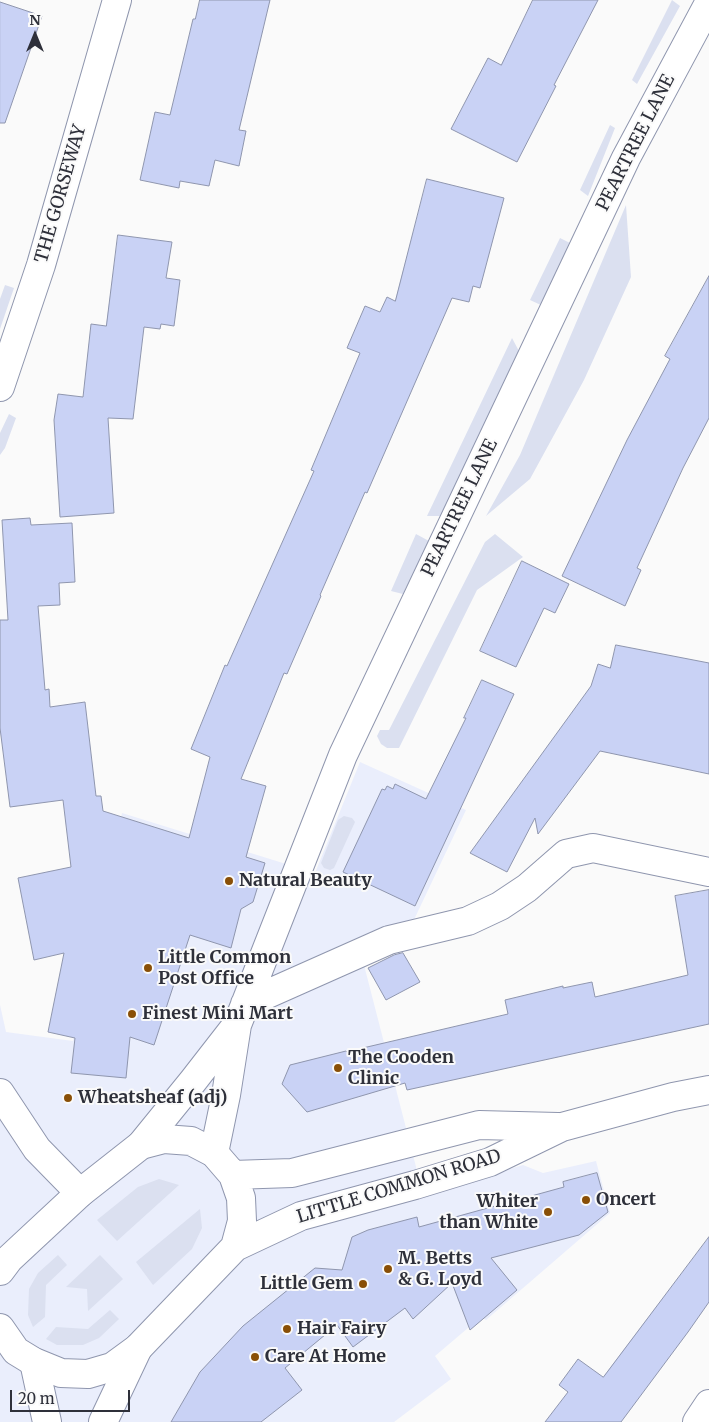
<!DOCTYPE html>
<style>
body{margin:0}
#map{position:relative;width:709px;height:1422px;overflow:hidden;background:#fafafa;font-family:Merriweather,serif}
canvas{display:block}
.north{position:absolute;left:10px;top:10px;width:50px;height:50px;-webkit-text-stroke:4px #fafafa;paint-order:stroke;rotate:0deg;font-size:14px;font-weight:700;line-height:20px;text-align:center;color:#2e303a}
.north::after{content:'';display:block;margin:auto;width:18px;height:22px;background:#2e303a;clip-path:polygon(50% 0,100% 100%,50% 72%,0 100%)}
.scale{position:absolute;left:10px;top:1390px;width:120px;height:22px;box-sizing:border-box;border:2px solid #2e303a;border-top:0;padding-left:6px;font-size:15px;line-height:18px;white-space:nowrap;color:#2e303a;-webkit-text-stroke:4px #fafafa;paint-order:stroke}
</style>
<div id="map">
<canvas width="709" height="1422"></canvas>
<div class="north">N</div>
<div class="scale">20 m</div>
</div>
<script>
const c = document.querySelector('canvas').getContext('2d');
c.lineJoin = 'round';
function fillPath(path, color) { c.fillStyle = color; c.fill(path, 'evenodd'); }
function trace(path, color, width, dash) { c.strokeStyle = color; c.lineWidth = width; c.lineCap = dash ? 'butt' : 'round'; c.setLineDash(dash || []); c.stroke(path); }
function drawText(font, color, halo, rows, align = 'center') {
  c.font = font + ' Merriweather,serif'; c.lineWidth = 4; c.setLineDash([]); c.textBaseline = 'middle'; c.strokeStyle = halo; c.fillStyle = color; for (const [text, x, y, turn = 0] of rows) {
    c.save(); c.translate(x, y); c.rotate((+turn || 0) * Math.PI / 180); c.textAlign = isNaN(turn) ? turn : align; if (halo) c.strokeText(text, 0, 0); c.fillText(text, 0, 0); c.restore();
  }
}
fillPath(new Path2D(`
 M360 762 466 810 402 945 364 965 423 1194 523 1165 543 1173 596 1161 610 1213 486 1320 481 1317 435 1356 451 1379 394 1422H0V1005L6 1032 73 1041 122 813 315 873Z`), '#eaeefc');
fillPath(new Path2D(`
 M672 0 680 6 637 84 632 80Z
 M610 125 615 128 588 196 580 190Z
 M626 205 631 277 584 380 530 479 486 516 520 455Z
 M560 238 570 243 543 306 530 300Z
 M5 285 14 288 0 329V299Z
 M512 338 520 353 441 516H427Z
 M9 414 16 418 5 448 0 455V433Z
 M416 534 429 541 403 594 391 591Z
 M495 534 523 557 477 590 399 748H387L381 744 377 736 380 730H389L485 542Z
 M344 816 352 818 355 822 334 868 330 870 324 868 321 863 338 820Z
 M159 1179 179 1185 117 1241 97 1220 138 1187Z
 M200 1209 202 1228 192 1249 153 1285 136 1262Z
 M58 1255 67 1265 46 1285 45 1317 33 1327 28 1315 29 1289 38 1273Z
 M100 1255 123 1279 88 1311 87 1289 66 1287Z
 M110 1310 119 1319 99 1338 83 1345H57L46 1339 56 1327 88 1329Z`), '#dbe0f0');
const building = new Path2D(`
 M200 0H270L239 130 246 131 239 166 215 160 209 186 180 181 179 188 140 180 155 112 170 115 193 19H195Z
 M533 0H598L554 85 556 86 517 162 451 129 488 58 501 65Z
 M0 2 42 16 5 123H0Z
 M427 179 504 198 480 288 473 286 469 302 452 298 367 493 365 492 320 595 321 596 287 674 284 673 241 779 266 786 246 857 265 863 253 902 241 909 231 948 190 935 154 1045 130 1037 126 1078 71 1073 75 1038 48 1032 64 953 34 960 18 878 71 867 63 800 10 807 0 728V620H8L2 520 30 518 31 525 72 523 75 582 59 583 60 605 38 606 45 690 49 689 50 707 85 702 96 796H101L103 811 189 838 210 757 191 749 225 665 227 666 314 471 311 470 360 353 347 348 365 306 380 312 387 297 395 301Z
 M118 235 172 242 166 278 180 280 174 326 161 324 160 329 144 327 133 419 108 418 114 513 60 517 54 420 58 394 83 397 91 324 106 326Z
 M709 276V418L683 468 637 568 641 570 625 606 562 576 627 440 670 359 665 356Z
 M522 561 569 584 555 613 544 608 516 667 480 651Z
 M616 645 709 663V774L600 751 538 834 535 818 507 872 470 853 591 686 598 664 610 668Z
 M482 680 514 694 415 906 343 872 382 789 385 790 387 786 393 789 395 784 426 799 466 718H464Z
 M709 890V1024L407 1090 405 1083 307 1112 282 1084 290 1065 346 1051 348 1053 350 1051 508 1014 505 1000 563 986V988L592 982 595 997 688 975 675 896Z
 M403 953 420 982 386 1000 368 968 394 955Z
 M597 1173 608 1212 579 1235 491 1258 517 1290 470 1330 452 1283 413 1319 405 1308 353 1347 337 1325 285 1368 302 1390 261 1422H171L200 1372 243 1326 315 1268 342 1270 352 1237 368 1230 417 1217 419 1227 564 1187 563 1182Z
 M709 1237V1302L688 1332 621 1422H545L568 1392 559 1385 578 1359 603 1377Z`);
fillPath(building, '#c9d2f5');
trace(building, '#8f96ae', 1);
const minor = new Path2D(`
 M0 387 41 265 117 0
 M245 1004 389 940 468 921 500 906 527 888 566 854 593 848 709 872
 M0 1093 37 1149 80 1193
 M141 1145 193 1081 235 1027
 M214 1153 226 1095 237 1025 343 755 626 158 709 3
 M697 1422 709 1404`);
const major = new Path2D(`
 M34 1362 47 1422
 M103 1422 138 1348`);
const highway = new Path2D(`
 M233 1175 292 1173 479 1125 558 1127
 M235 1247 301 1216 415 1185 490 1162 562 1127 673 1097 709 1090
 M0 1271 9 1259 80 1193 141 1145 164 1139 191 1141 214 1153 233 1175 241 1198 242 1221 235 1247 138 1348 112 1367 88 1374 61 1373 34 1362 16 1351 0 1328`);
trace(minor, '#8f96ae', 30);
trace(major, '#8f96ae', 30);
trace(highway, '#8f96ae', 30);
trace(minor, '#fff', 28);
trace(major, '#fff', 28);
trace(highway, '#fff', 28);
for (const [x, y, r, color] of [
 [229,881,5,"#894f07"],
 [148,968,5,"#894f07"],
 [132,1014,5,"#894f07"],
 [338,1068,5,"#894f07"],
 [68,1098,5,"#894f07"],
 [586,1200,5,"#894f07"],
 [548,1212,5,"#894f07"],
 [388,1269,5,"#894f07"],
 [363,1284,5,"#894f07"],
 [287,1329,5,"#894f07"],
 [255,1357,5,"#894f07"]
]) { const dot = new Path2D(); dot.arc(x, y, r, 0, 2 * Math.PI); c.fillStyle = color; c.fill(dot); trace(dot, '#fafafa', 2); }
drawText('18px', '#2e303a', '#fafafa', [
 ["PEARTREE LANE",636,143,-63],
 ["THE GORSEWAY",61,194,-74],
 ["PEARTREE LANE",460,508,-64],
 ["LITTLE COMMON ROAD",399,1187,-17]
]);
drawText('bold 18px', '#2e303a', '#fafafa', [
 ["Natural Beauty",239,881],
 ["Little Common",158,958],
 ["Post Office",158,979],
 ["Finest Mini Mart",142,1014],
 ["The Cooden",348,1058],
 ["Clinic",348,1079],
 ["Wheatsheaf (adj)",78,1098],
 ["Oncert",596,1200],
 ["Whiter",538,1202,"right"],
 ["than White",538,1223,"right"],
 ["M. Betts",398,1259],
 ["& G. Loyd",398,1280],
 ["Little Gem",353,1284,"right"],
 ["Hair Fairy",297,1329],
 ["Care At Home",265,1357]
], 'left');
</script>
